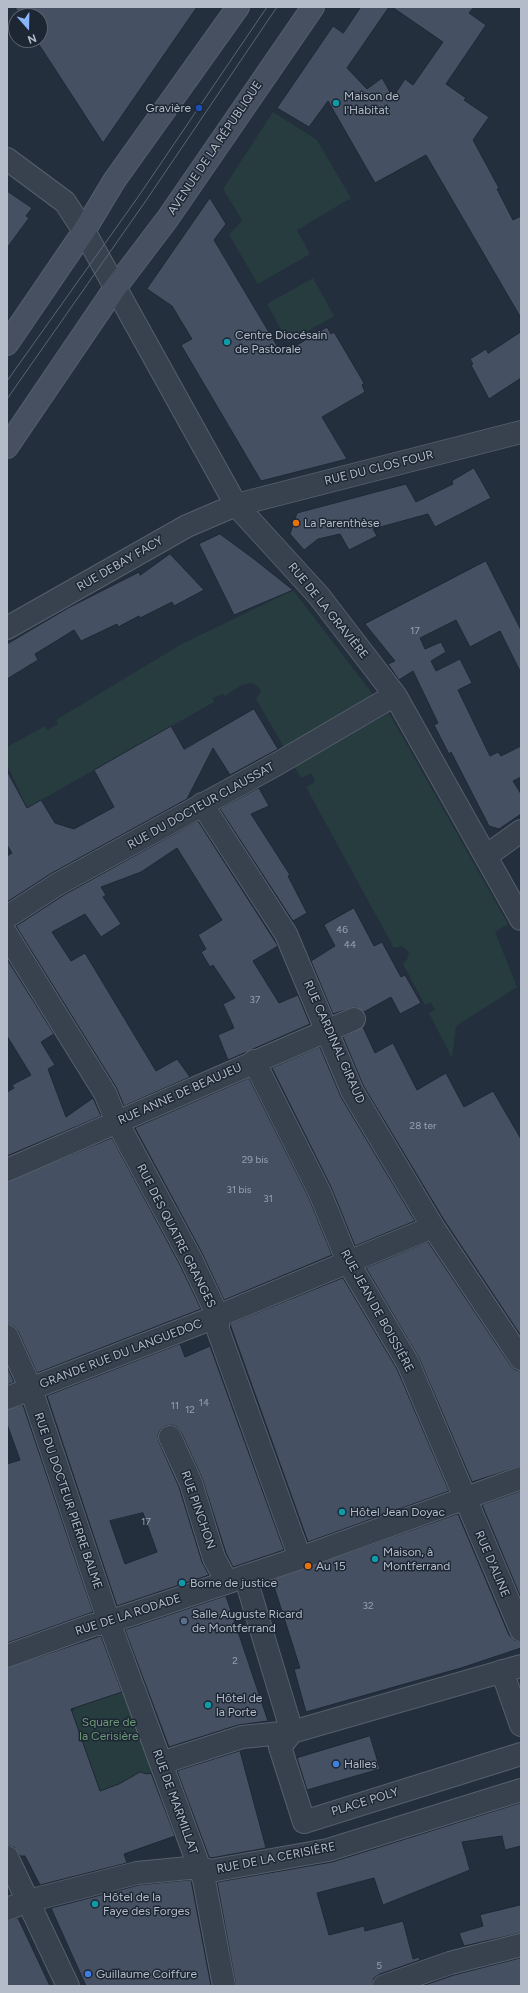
<!DOCTYPE html>
<meta charset="utf-8">
<style>
body{margin:0}
#map{position:relative;width:528px;height:1993px;overflow:hidden;background:#242f3e;font-family:Figtree,sans-serif}
canvas{display:block}
.frame{position:absolute;inset:0;border:8px solid #b4bcc9;pointer-events:none}
.north{position:absolute;left:8px;top:8px;width:40px;height:40px;box-sizing:border-box;background:#1d2633;border:1px solid #59626f;border-radius:50%;rotate:160deg;font-size:11px;font-weight:700;line-height:16px;text-align:center;color:#b4bcc9}
.north::after{content:'';display:block;margin:auto;width:14px;height:18px;background:#8ab4f8;clip-path:polygon(50% 0,100% 100%,50% 72%,0 100%)}
</style>
<div id="map">
<canvas width="528" height="1993"></canvas>
<div class="frame"></div>
<div class="north">N</div>
</div>
<script>
const c = document.querySelector('canvas').getContext('2d');
c.lineJoin = 'round';
function fillPath(path, color) { c.fillStyle = color; c.fill(path, 'evenodd'); }
function trace(path, color, width, dash) { c.strokeStyle = color; c.lineWidth = width; c.lineCap = dash ? 'butt' : 'round'; c.setLineDash(dash || []); c.stroke(path); }
function drawText(font, color, halo, rows, align = 'center') {
  c.font = font + ' Figtree,sans-serif'; c.lineWidth = 3; c.setLineDash([]); c.textBaseline = 'middle'; c.strokeStyle = halo; c.fillStyle = color; for (const [text, x, y, turn = 0] of rows) {
    c.save(); c.translate(x, y); c.rotate((+turn || 0) * Math.PI / 180); c.textAlign = isNaN(turn) ? turn : align; if (halo) c.strokeText(text, 0, 0); c.fillText(text, 0, 0); c.restore();
  }
}
fillPath(new Path2D(`
 M273 112 317 140 351 198 297 230 310 254 258 284 229 235 242 220 223 189Z
 M313 278 334 316 288 342 267 304Z
 M293 590 375 697 288 749 284 747 256 699 261 691C252 674 236 689 225 696L223 694 212 698 214 702 27 808 7 765V747L45 726 47 730 58 724 56 720 180 645Z
 M389 713 508 924 495 932 517 987 456 1026 452 1058 429 1013 435 1010 431 1002 425 1005 403 964 407 960 409 952 402 946 394 948 306 787 315 782 311 773 301 778 294 766Z
 M127 1690 156 1771 100 1791 72 1712 76 1707Z`), '#263c3f');
const building = new Path2D(`
 M15 7H197L103 143 36 40H40V16H21Z
 M361 7H389L347 68 367 89 382 78 393 97 405 79 413 85 443 42 392 7H474L469 13 486 25 446 84 466 98 464 100 489 117 473 140 499 188 497 189 513 220 521 216V318L426 155 375 183 328 101 309 127 277 108 333 26 343 33Z
 M7 191 32 208 26 216 29 218 7 248Z
 M210 198 226 224 214 240 282 354 327 327 331 334 334 332 364 383 362 385 365 392 322 417 347 459 261 481 181 345 192 339 181 321 172 306 147 289Z
 M521 332V378L489 399 471 365 473 364 470 359 486 349 488 353Z
 M474 468 491 498 435 527 428 514 373 529 377 536 349 550 340 534 318 539 304 550 290 534 297 513 406 484 416 502 453 484 452 481Z
 M220 534 254 559 293 590 234 615 199 544Z
 M170 554 204 590 174 606 172 602 140 618 139 616 118 627 117 624 81 641 74 630 35 654 38 660 7 679V644L68 608 139 572 140 575Z
 M486 561 521 630V673L500 631 470 647 456 620 420 638 425 649 441 642 446 652 431 661 436 671 460 659 472 683 458 690 490 756 498 752 501 756 521 746V777L513 781 521 794V814L499 829 489 826 451 752 449 754 434 725 438 723 413 671 399 680 388 664 395 661 365 624Z
 M254 709 278 749 230 775 213 748 187 799 52 873 7 902V856L12 853 7 845V771L27 808 41 800 55 823 74 829 114 807 94 770 171 726 184 749Z
 M259 788 269 806 251 814 290 875 288 876 307 913 293 921 220 809Z
 M198 821 278 946 253 961 279 1003 298 995 310 1024 228 1060 218 1035 234 1028 223 1004 235 998 213 965 210 967 201 952 206 949 198 935 222 920 177 848 141 872 101 887 106 895 103 897 121 924 101 937 85 914 52 932 71 961 85 953 156 1071 177 1059 190 1077 124 1106 116 1087 95 1053 16 926 64 895Z
 M354 908 374 946 382 942 401 977 405 975 421 1003 400 1014 391 997 364 1012 355 1007 333 1014 311 961 335 946 324 925Z
 M7 959 54 1034 41 1042 55 1065 48 1069 66 1117 93 1098 101 1116 7 1156V1092L14 1088 12 1085 31 1075 7 1036Z
 M363 1027 375 1053 393 1043 417 1090 446 1073 464 1107 493 1091 521 1139V1336L444 1220 363 1085 343 1037Z
 M320 1047 341 1097 415 1221 355 1246 331 1187 272 1068Z
 M249 1078 309 1198 332 1255 224 1300 202 1253 135 1128Z
 M112 1138 180 1265 201 1309 37 1373 18 1331 14 1326 7 1324V1182Z
 M428 1242 511 1366 515 1370 521 1371V1466L472 1482 419 1358 366 1268Z
 M343 1278 397 1369 449 1491 308 1542 230 1324Z
 M180 1344 185 1357 210 1346 284 1550 233 1567 226 1553 202 1478 181 1432 177 1427 172 1425 165 1426 160 1430 158 1435 159 1442 179 1487 202 1562 209 1575 117 1606 47 1396ZM143 1513 157 1552 125 1564 110 1521Z
 M7 1366 14 1382 7 1385Z
 M23 1405 93 1612 7 1643V1464L20 1460 7 1424V1410Z
 M521 1491V1598L482 1505Z
 M458 1514 509 1635 514 1640 521 1642V1648L461 1668 306 1712 294 1669 300 1668 272 1580Z
 M226 1596 268 1721 238 1725 169 1747 125 1630Z
 M101 1636 122 1692 71 1709 100 1791 119 1784 140 1772 147 1774 151 1773 175 1836 124 1854 127 1863 40 1885 25 1856H20L14 1847 7 1845V1668Z
 M370 1736 380 1769 307 1790 297 1758Z
 M240 1751 266 1848 211 1858 209 1857 177 1771Z
 M521 1803V1846L505 1850 502 1836 462 1842 470 1870 383 1905 374 1878 317 1893 329 1935 364 1926 365 1931 403 1921 413 1959 419 1957 420 1960 380 1974 374 1978 372 1986H236L217 1882 332 1862Z
 M191 1880 211 1986H86L51 1908 139 1885Z
 M521 1905V1933L464 1946 459 1933 483 1926 480 1915Z
 M18 1918 50 1986H7V1921Z
 M521 1958V1986H422L454 1975Z`);
fillPath(building, '#455162');
trace(building, '#1f2835', 1);
const minor = new Path2D(`
 M7 159 65 202 84 231 236 505 319 596 395 695 521 919
 M7 628 187 526 236 505 521 432
 M202 804 286 934 352 1091 433 1227 521 1359
 M486 856 521 831
 M7 917 58 884 277 764 395 695
 M7 935 105 1093 117 1122 191 1259 218 1316V1330L300 1558
 M254 1061 320 1193 348 1262 408 1363 521 1630
 M7 1170 354 1019
 M7 1336 31 1389 109 1622 204 1880 224 1986
 M7 1398 218 1316 433 1227
 M170 1437 191 1483 214 1558 227 1582
 M245 1576 292 1732 280 1747 304 1822 521 1754
 M7 1656 93 1625 109 1622 300 1558 521 1478
 M502 1671 521 1725
 M161 1763 242 1737 292 1732 521 1666
 M7 1857 68 1986
 M7 1909 28 1901 137 1873 199 1867 210 1871 328 1850 521 1790
 M384 1986 450 1963 521 1945`);
const secondary = new Path2D(`
 M7 344 84 231 114 181 238 7
 M7 447 115 288 168 218 313 7`);
trace(minor, '#565f6c', 24);
trace(secondary, '#565f6c', 24);
trace(minor, '#38414e', 22);
trace(secondary, '#465061', 22);
trace(new Path2D(`
 M7 381 138 197 267 7
 M7 399 145 202 277 7`), '#5a6575', 1);
for (const [x, y, r, color] of [
 [336,103,4,"#0f9aa8"],
 [199,108,4,"#1a4fb4"],
 [227,342,4,"#0f9aa8"],
 [296,523,4,"#e8710a"],
 [342,1512,4,"#0f9aa8"],
 [375,1559,4,"#0f9aa8"],
 [308,1566,4,"#e8710a"],
 [182,1583,4,"#0f9aa8"],
 [184,1621,4,"#5c6f8a"],
 [208,1705,4,"#0f9aa8"],
 [336,1764,4,"#3f7fe0"],
 [95,1904,4,"#0f9aa8"],
 [88,1974,4,"#3f7fe0"]
]) { const dot = new Path2D(); dot.arc(x, y, r, 0, 2 * Math.PI); c.fillStyle = color; c.fill(dot); trace(dot, '#1d2633', 1.5); }
drawText('10px', '#98a1af', null, [
 ["17",415,631],
 ["46",342,930],
 ["44",350,945],
 ["37",255,1000],
 ["28 ter",423,1126],
 ["29 bis",255,1160],
 ["31 bis",239,1190],
 ["31",268,1199],
 ["14",204,1403],
 ["11",175,1406],
 ["12",190,1410],
 ["17",146,1522],
 ["32",368,1606],
 ["2",235,1661],
 ["5",379,1966]
]);
drawText('12px', '#b4bcc9', '#1d2633', [
 ["Maison de",344,96],
 ["l'Habitat",344,110],
 ["Gravière",191,108,"right"],
 ["Centre Diocésain",235,335],
 ["de Pastorale",235,349],
 ["La Parenthèse",304,523],
 ["Hôtel Jean Doyac",350,1512],
 ["Maison, à",383,1552],
 ["Montferrand",383,1566],
 ["Au 15",316,1566],
 ["Borne de justice",190,1583],
 ["Salle Auguste Ricard",192,1614],
 ["de Montferrand",192,1628],
 ["Hôtel de",216,1698],
 ["la Porte",216,1712],
 ["Halles",344,1764],
 ["Hôtel de la",103,1897],
 ["Faye des Forges",103,1911],
 ["Guillaume Coiffure",96,1974]
], 'left');
drawText('12px', '#b4bcc9', '#1d2633', [
 ["AVENUE DE LA RÉPUBLIQUE",215,148,-56],
 ["RUE DU CLOS FOUR",379,468,-14],
 ["RUE DEBAY FACY",120,564,-30],
 ["RUE DE LA GRAVIÈRE",328,611,51],
 ["RUE DU DOCTEUR CLAUSSAT",201,806,-29],
 ["RUE CARDINAL GIRAUD",334,1042,66],
 ["RUE ANNE DE BEAUJEU",180,1094,-24],
 ["RUE DES QUATRE GRANGES",176,1236,63],
 ["RUE JEAN DE BOISSIÈRE",377,1311,61],
 ["GRANDE RUE DU LANGUEDOC",121,1354,-21],
 ["RUE DU DOCTEUR PIERRE BALME",68,1501,71],
 ["RUE PINCHON",198,1510,71],
 ["RUE D'ALINE",492,1564,67],
 ["RUE DE LA RODADE",128,1615,-18],
 ["RUE DE MARMILLAT",175,1802,70],
 ["PLACE POLY",365,1802,-17],
 ["RUE DE LA CERISIÈRE",276,1858,-11]
]);
drawText('12px', '#6b9a76', '#1d2633', [
 ["Square de",109,1722],
 ["la Cerisière",109,1736]
]);
</script>
